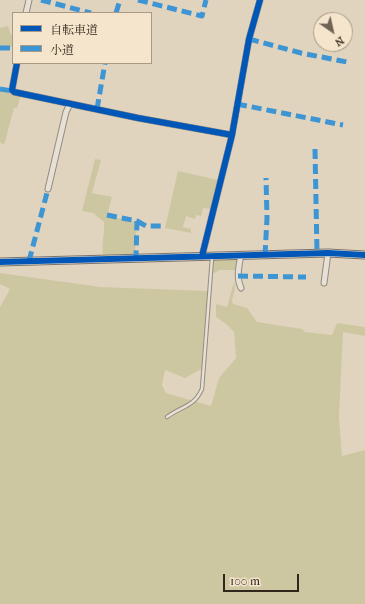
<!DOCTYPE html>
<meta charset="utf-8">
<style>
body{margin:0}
#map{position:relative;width:365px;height:604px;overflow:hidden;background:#e1d4bf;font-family:"IM FELL French Canon","Noto Serif JP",serif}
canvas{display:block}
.legend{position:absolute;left:12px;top:12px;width:140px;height:52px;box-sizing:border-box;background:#f5e5cc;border:1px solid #a79986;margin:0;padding:5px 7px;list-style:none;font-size:12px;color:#31261c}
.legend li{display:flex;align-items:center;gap:8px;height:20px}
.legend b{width:20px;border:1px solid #a79986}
.north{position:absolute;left:313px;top:12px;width:40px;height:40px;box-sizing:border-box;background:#f5e5cc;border:1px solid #a79986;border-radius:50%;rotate:146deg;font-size:11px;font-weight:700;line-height:16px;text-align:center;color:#31261c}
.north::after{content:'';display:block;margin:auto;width:14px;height:18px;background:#6f6355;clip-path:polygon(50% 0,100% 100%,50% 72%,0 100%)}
.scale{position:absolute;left:223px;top:574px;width:76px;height:18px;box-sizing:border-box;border:2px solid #31261c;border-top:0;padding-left:5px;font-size:12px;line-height:14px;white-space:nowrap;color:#31261c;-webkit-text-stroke:3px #f5e5cc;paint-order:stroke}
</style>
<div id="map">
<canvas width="365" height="604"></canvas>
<ul class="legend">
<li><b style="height:5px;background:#0057b8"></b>自転車道</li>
<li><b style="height:5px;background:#3d95d4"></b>小道</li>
</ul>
<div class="north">N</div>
<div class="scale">100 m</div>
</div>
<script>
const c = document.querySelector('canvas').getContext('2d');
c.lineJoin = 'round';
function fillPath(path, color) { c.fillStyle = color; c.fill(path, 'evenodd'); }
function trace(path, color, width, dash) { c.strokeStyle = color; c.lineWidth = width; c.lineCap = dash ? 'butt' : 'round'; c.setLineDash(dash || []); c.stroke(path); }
fillPath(new Path2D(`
 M8 26 11 35H13V47H0V28Z
 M0 91 21 95 17 108H14L4 145 0 142Z
 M95 159 101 160 92 193 112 197 107 216 137 222 135 254 103 255C101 244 105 233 104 222L93 213 82 211Z
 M178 171 218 180 211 209 203 208 201 216 196 215 195 219 186 216 183 227 191 229V233L165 228Z
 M237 259 239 260 237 270H220L214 273 212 272 213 260Z
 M0 273 101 287 208 291 203 368 185 378 165 370 162 385 166 393 211 406 219 378 236 358 234 332 226 324 216 317V304L227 307 234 282 235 288 232 301 233 304 247 308 257 322 302 329 305 332 332 335 337 323 365 327V336L343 332 339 417 342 456 365 450V604H0V307L10 289 0 284Z`), '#cdc7a1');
const lane = new Path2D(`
 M167 417C182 406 194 407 202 389L212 258`);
const street = new Path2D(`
 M26 13 29 0
 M17 63 12 90 14 92 138 118 232 135
 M48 189 66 112 70 104
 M202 256 232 135 249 39 260 0
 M324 283 328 253
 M241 288C236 278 239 265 241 255`);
const secondary = new Path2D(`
 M0 262 328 253 365 255`);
trace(lane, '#958c7f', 4.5);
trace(street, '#958c7f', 7);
trace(secondary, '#7c7469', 9);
trace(lane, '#e7e0d5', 2.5);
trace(street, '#e7e0d5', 5);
trace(secondary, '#e7e0d5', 7);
trace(new Path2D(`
 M41 0 91 13
 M138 0 202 16 206 0
 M116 13 120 0
 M249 39 301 53 347 62
 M0 48H13
 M0 89 12 91
 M237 104 343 125
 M97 109 105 63
 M315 149 317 253
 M107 215 137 221 136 258
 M137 221 146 226H165
 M265 255 267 218 266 178
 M29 261 48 189
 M238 276 306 277`), '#3d95d4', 5, [10, 5]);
trace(new Path2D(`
 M17 63 12 90 14 92 138 118 232 135
 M202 256 232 135 249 39 260 0
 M0 262 328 253 365 255`), '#0057b8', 6);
</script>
